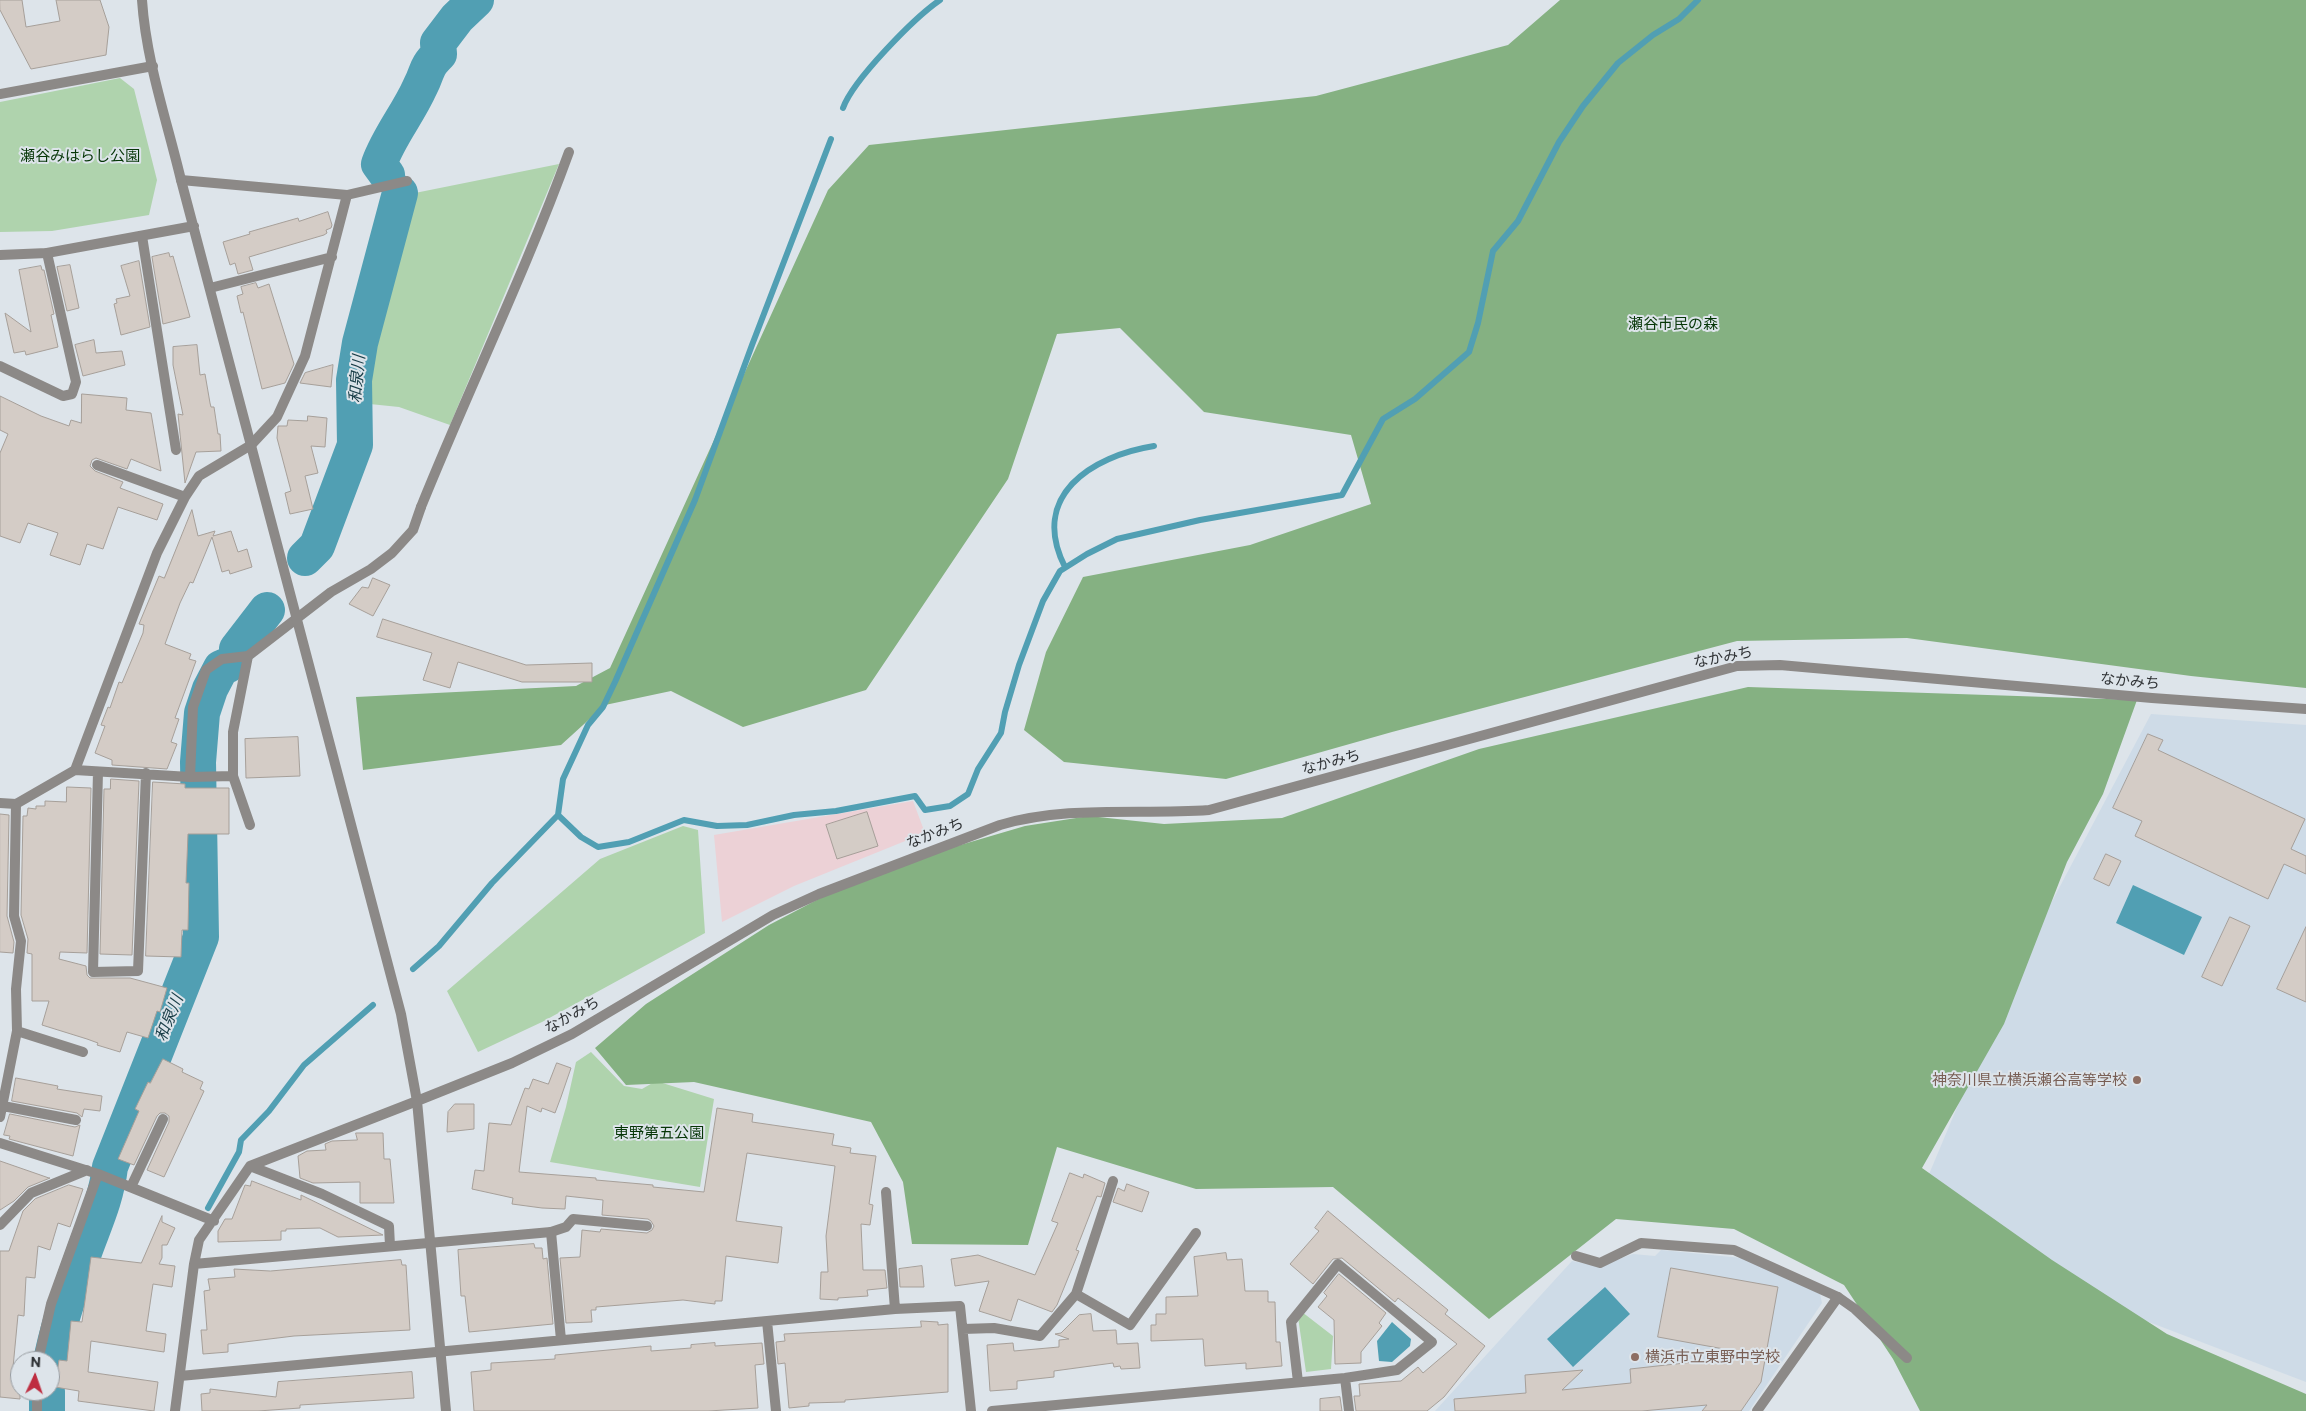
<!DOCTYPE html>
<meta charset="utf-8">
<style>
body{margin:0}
#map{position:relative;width:2306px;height:1411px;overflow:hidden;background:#dde4ea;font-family:Commissioner,sans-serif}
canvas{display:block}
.north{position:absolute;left:10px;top:1351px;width:50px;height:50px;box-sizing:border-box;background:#dde4ea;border:1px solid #989da2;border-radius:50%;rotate:3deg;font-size:14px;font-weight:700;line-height:20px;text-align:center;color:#303336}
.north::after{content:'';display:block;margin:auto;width:18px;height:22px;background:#be2d40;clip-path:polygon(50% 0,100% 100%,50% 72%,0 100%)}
</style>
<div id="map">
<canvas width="2306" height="1411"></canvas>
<div class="north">N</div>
</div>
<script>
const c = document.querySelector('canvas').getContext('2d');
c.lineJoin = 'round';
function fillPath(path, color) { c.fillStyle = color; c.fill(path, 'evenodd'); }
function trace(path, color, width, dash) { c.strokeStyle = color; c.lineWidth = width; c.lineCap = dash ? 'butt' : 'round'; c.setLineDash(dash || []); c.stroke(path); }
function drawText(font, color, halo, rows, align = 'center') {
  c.font = font + ' Commissioner,"Noto Sans JP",sans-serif'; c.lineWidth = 4; c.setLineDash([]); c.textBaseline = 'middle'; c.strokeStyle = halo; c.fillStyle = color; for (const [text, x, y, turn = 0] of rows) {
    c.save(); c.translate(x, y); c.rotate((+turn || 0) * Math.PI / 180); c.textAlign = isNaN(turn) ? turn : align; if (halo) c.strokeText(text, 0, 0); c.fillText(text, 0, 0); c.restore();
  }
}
fillPath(new Path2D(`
 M913 801 925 833 794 886 722 922 714 835Z`), '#ecd1d6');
fillPath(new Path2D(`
 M2151 714 2306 725V1382L2141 1319 1927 1179 2010 981Z
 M1661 1250 1742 1258 1820 1294 1822 1303 1749 1411H1435L1572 1261 1598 1266 1633 1254 1655 1256Z`), '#cedbe7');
fillPath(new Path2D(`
 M120 78 134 89 157 180 149 215 52 231 0 232V102Z
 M559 164 450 425 399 407 360 403 366 358 410 194Z
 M683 826 698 830 705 933 542 1022 478 1052 447 991 600 859Z
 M591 1052 624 1086 642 1089 656 1081 714 1099 700 1187 550 1162 566 1107 576 1062Z
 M1302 1312 1333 1336 1331 1369 1306 1372 1298 1317Z`), '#afd3ad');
fillPath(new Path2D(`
 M1560 0H2306V688L2191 676 1907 638 1737 641 1392 732 1226 779 1064 762 1024 730 1046 652 1083 577 1250 545 1371 504 1351 435 1204 412 1120 328 1057 334 1008 479 866 690 743 727 671 691 605 705 561 745 363 770 356 697 576 686 610 668 828 190 869 145 1316 96 1508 45Z
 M1748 687 2137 700 2103 794 2067 862 2004 1024 1922 1168 2052 1260 2167 1334 2306 1394V1411H1920L1893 1359 1844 1285 1734 1229 1616 1219 1489 1319 1333 1187 1196 1189 1057 1147 1028 1245 912 1244 903 1182 871 1122 694 1082 626 1085 595 1048 646 1004 769 925 872 871 1025 826 1089 816 1164 824 1282 818 1479 749Z`), '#85b182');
fillPath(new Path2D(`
 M2133 885 2202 917 2184 955 2116 923Z
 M1605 1287 1630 1314 1573 1367 1547 1339Z
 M1392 1322 1411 1339 1410 1346 1392 1362 1379 1361 1377 1341Z`), '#519fb3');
trace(new Path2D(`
 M843 108C853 80 914 18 940 0
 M1065 567C1029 496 1091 456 1154 446
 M558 815 581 837 598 847 629 842 684 820 717 826 747 825 794 815 836 811 915 796 925 810 950 806 968 794 978 769 1001 733 1005 712 1019 665 1043 601 1060 571 1087 554 1117 539 1200 520 1342 495 1383 419 1415 399 1469 352 1478 323 1493 251 1518 221 1559 142 1583 106 1618 63 1653 35 1679 19 1698 0
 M413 969 439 946 492 883 558 815 563 779 588 725 603 707 615 682 695 500 752 345 831 139
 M208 1208 239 1152 241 1140 269 1111 304 1065 373 1005`), '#519fb3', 6);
trace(new Path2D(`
 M387 175 379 164C389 136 408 114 420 87 429 70 424 69 439 54L438 43 457 18 476 0
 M305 558 317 546 355 445 354 380 360 343 400 193
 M237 649 267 610
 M50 1366C57 1329 69 1293 82 1258 93 1226 106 1201 110 1167L201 937 198 762 202 713 210 689 221 668 228 665
 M47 1391V1411`), '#519fb3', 36);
const building = new Path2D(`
 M0 0H22L26 27 60 21 56 0H100L109 27 106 55 31 69 0 10Z
 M328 212 332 225 331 228 326 230 327 233 324 235 249 257 253 270 238 274 235 263 230 265 223 242 250 234 249 232 298 218 299 221Z
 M169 253 170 257 173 256 190 317 163 324 152 257Z
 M139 261 150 327 121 335 114 304 117 303 116 299 130 296 121 266Z
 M70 265 79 308 67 311 57 267Z
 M41 266 42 270H44L54 314 51 315 58 347 26 355 25 351 14 353 5 313 31 332 19 270Z
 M256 283 258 288 269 284 294 364 285 383 262 389 243 312 241 313 237 296 243 294 241 287Z
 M94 340 96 353 122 351 125 365 83 376 75 345Z
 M197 345 200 375 205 374 210 403 211 407H214L218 434H220L221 451 196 452 185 483 178 414 183 415 173 365V347Z
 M333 365 331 387 300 383 305 373Z
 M82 394 127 398 126 410 151 413 161 471 131 459 127 469 96 458 92 460 90 466 95 471 123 482 120 488 163 504 157 520 118 507 103 549 87 544 80 565 50 555 58 533 28 523 20 543 0 536V453L8 434 0 430V396L41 416 69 426 71 420 81 423Z
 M308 416 327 418 325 447 311 446 318 473 305 476 313 509 290 514 285 493 291 491 277 438 278 426H287L288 420 307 421Z
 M192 510 198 536 215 531 213 536 231 531 238 552 247 549 252 567 230 574 229 570 222 572 212 537 193 583 190 582 180 603 165 644 191 654 189 659 196 661 175 718 179 719 171 742 177 744 167 769 112 765V760L95 753 105 726 101 725 108 707 110 708 119 682 122 683 143 633 144 625 139 624 159 576 164 578Z
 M373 578 390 585 373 616 349 604 362 587 368 588Z
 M383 619 526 665 592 663V682H522L458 662 450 688 423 680 432 653 377 637Z
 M2148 734 2163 740 2158 750 2305 819 2291 849 2306 856V874L2284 864 2268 899 2135 836 2142 821 2113 808Z
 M298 737 300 776 246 778 245 739Z
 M111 779 139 781 132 955 100 954 104 789H110Z
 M153 782 185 784V788H229V834H188L186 883H189L188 930H182L181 957 146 956Z
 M67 787 91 788 87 953 60 952 59 959 86 966 87 975 90 978H130L167 988 160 1012 157 1011 148 1038 127 1032 120 1052 97 1045 98 1043 87 1039 42 1025 49 1001H32V954L27 953 28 939 21 915 23 816H27L28 808 36 809V806H45V801L66 802Z
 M867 812 878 846 837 859 826 825Z
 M0 814 9 815 7 916 14 942 13 953 0 952Z
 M2106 854 2121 861 2109 886 2094 879Z
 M2230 917 2250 926 2222 986 2202 977Z
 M2306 927V1002L2277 989Z
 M163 1059 183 1069 182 1072 203 1082 200 1089 204 1091 164 1177 147 1170 169 1122V1116L165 1113H160L157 1116 134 1165 118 1159 139 1111 135 1109 148 1082 150 1083Z
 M557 1063 571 1068 561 1097 555 1113 542 1108 541 1112 527 1106 519 1172 596 1178V1180L653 1185V1187L704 1192 717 1108 753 1114 752 1122 834 1134 832 1145 851 1148 850 1153 876 1156 869 1204 873 1205 870 1225 861 1224 863 1270H885L887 1288 867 1290 868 1296 838 1298V1300L820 1299 821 1272H828L826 1236 835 1166 747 1153 736 1221 782 1227 778 1263 726 1256 722 1301H715V1304L683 1300 596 1307V1310H591L592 1322 566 1323 560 1258 580 1257 582 1230 600 1232 601 1229 647 1233 652 1230 654 1226 651 1221 648 1219 602 1215 603 1200 566 1196 565 1209 542 1208 512 1204 513 1198 472 1189 475 1170 484 1171 489 1123 511 1125 525 1088 529 1089 533 1079 548 1084Z
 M16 1078 58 1086 57 1089 102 1096 100 1111 84 1109 82 1117 77 1113 12 1101Z
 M455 1104H474V1129L447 1132 448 1112Z
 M10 1114 75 1127 80 1125 73 1156 9 1139 10 1136 4 1135Z
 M356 1133H383L384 1159H390L394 1203H360V1182L313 1183 300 1178 298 1156 307 1151 326 1150 325 1144 332 1141 357 1140Z
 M0 1161 49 1178H50L28 1187 14 1201 0 1210Z
 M1070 1173 1083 1178 1084 1174 1105 1183 1101 1197 1097 1196 1076 1250 1079 1251 1057 1305 1052 1312 1018 1299 1011 1321 979 1311 989 1281 955 1286 951 1259 978 1255 1035 1275 1058 1223 1052 1221Z
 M252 1181 301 1200V1195L383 1235 338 1237 320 1228 286 1229V1231H281V1240L218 1242V1231L225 1219H232L245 1185 250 1186Z
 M1127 1184 1149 1192 1142 1212 1113 1202 1118 1188 1124 1191Z
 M69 1185 83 1189 70 1227 58 1223 50 1250 38 1246 35 1278 26 1277 24 1316 18 1315 12 1378H20V1399L0 1397V1251H9L23 1211 35 1199Z
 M1328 1211 1378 1253 1448 1310 1445 1314 1485 1346 1444 1397 1427 1411H1356L1354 1396H1360L1359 1384 1401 1381 1418 1367 1423 1373 1457 1344 1398 1298 1395 1302 1342 1258 1333 1259 1313 1284 1290 1264 1319 1231 1315 1228Z
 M162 1216V1222L175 1228 167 1245H162V1258L159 1264 175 1266 172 1287 153 1284 146 1331 166 1334 164 1352 91 1341 88 1372 158 1382 154 1411 78 1401 79 1391 55 1387 59 1360 67 1361 71 1321 82 1322 91 1257 141 1263Z
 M534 1244 535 1248H542L543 1259 547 1258 553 1324 469 1332 465 1296H461L458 1250Z
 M1226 1253 1227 1260 1242 1259 1245 1291H1268V1302H1275L1276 1342H1280L1282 1366 1246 1369V1363L1205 1366 1203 1339 1151 1341V1325H1156V1314H1166V1297L1198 1296 1194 1257Z
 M401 1260 402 1265H406L410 1330 294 1336 228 1344V1352L203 1354 201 1330H207L204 1291 210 1290 208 1279 235 1277 234 1269 270 1271Z
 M922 1266 924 1287H900L899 1269Z
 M1671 1268 1778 1287 1761 1382 1741 1411H1702L1707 1405 1642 1411H1455L1454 1399 1526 1393 1525 1375 1583 1370 1562 1390 1631 1383 1630 1369 1757 1355 1658 1337Z
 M1339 1274 1386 1313 1379 1323 1382 1326 1361 1352V1363L1335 1364 1334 1320 1318 1307 1327 1296 1324 1293Z
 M1091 1314 1093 1331 1116 1330 1117 1344 1138 1343 1140 1368 1121 1369 1120 1366 1114 1367 1113 1363 1054 1371V1377L1017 1381V1389L990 1391 987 1345 1013 1343 1014 1351 1059 1347V1340L1069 1339 1055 1334 1061 1333 1079 1315Z
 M921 1321 938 1322V1325L948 1324V1392L845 1400V1402L809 1403V1406L789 1408 785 1363 778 1364 776 1342 785 1341 784 1334 921 1327Z
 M715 1343V1346L762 1343 764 1364 755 1365 758 1408 708 1411H474L471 1372 491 1370V1363L555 1359V1355L651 1346V1351L691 1348V1345Z
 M412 1372 414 1398 300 1405V1408L258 1411H202L201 1394 210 1393V1389L276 1397 278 1382Z
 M1340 1397 1342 1411H1320V1399Z`);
fillPath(building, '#d4ccc6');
trace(building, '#a69f99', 1);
trace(new Path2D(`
 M0 94 153 66
 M347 195 407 181
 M421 507C469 388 525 273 569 152
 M551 1232 566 1227 573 1219 647 1226
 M1576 1256 1600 1263 1641 1243 1734 1250 1838 1297 1855 1309 1907 1358`), '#8c8987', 10);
trace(new Path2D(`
 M142 236 176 450
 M210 288 332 257
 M0 366 63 396 72 394 76 382 47 253
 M97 465 185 497
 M75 770 157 553 185 497 199 476 251 445 277 417 305 356 347 195 181 180
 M98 772 93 972 138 971 146 773
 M190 777 193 707 206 670 222 659 248 656
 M0 803 16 804 75 770 190 777 233 776
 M250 825 233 776V732L248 656 331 592 371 569 392 553 413 530 421 507
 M17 1031 83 1052
 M3 1106 76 1120
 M0 1117 17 1031 16 989 21 941 14 916 16 804
 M0 1143 98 1174 214 1221
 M250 1166 322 1194 389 1226 390 1246
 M131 1187 163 1119
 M886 1192 895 1309
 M0 1225 31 1193 87 1170
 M194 1264 551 1232 561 1340
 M1076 1294 1130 1325 1196 1233
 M767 1321 776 1411
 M963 1329 994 1328 1040 1336 1076 1294 1113 1181
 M38 1361 51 1304 98 1174
 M180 1376 895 1309 960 1306 971 1411
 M1345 1378 1349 1411
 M37 1411V1391
 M175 1411 194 1264 199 1240 250 1166 417 1101
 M992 1411 1345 1378 1397 1370 1432 1342 1338 1264 1291 1322 1298 1382
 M1757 1411 1838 1297`), '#8c8987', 10);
trace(new Path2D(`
 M142 0C146 61 167 121 181 180L401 1014 417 1101 446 1411
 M0 255 47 253 194 226
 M417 1101 512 1063 572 1034 773 915 819 894 1000 825C1068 805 1139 815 1209 810L1737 666 1780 665 2152 698 2306 709`), '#8c8987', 10);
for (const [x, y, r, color] of [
 [2137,1080,5,"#8d6e63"],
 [1635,1357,5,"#8d6e63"]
]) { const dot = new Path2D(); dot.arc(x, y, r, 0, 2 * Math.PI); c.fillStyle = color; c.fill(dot); trace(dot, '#dde4ea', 2); }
drawText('15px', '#063607', '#dde4ea', [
 ["瀬谷みはらし公園",80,156],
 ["瀬谷市民の森",1673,324],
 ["東野第五公園",659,1133]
]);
drawText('15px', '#303336', '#dde4ea', [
 ["なかみち",1723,657,-11],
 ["なかみち",2130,681,5],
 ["なかみち",1331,762,-15],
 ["なかみち",935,833,-21],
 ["なかみち",572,1015,-29]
]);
drawText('15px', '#785e54', '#dde4ea', [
 ["神奈川県立横浜瀬谷高等学校",2127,1080],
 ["横浜市立東野中学校",1645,1357,"left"]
], 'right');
drawText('italic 16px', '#193d47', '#dde4ea', [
 ["和泉川",357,379,-85],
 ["和泉川",169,1018,-68]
]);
</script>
